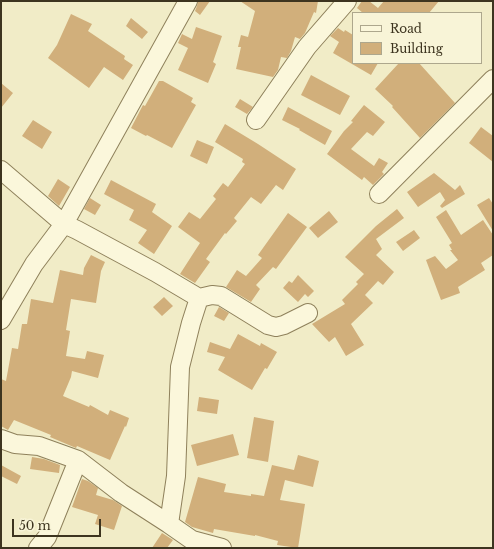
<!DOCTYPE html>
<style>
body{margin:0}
#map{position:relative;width:494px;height:549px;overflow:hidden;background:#f1ecc7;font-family:"Libre Baskerville",serif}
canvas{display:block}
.frame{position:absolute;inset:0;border:2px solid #3d341f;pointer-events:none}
.legend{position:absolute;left:352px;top:12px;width:130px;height:52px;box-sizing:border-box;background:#f8f4d7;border:1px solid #ada78d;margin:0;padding:5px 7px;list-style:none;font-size:12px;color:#3d341f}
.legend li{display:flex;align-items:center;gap:8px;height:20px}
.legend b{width:20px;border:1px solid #ada78d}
.scale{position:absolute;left:12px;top:519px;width:89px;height:18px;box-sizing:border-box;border:2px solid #3d341f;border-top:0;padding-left:5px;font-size:12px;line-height:14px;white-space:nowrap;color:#3d341f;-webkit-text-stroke:3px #f8f4d7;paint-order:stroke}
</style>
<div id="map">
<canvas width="494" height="549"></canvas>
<div class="frame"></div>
<ul class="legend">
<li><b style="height:5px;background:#fbf7db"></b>Road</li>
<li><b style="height:11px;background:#d1af7b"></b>Building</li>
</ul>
<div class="scale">50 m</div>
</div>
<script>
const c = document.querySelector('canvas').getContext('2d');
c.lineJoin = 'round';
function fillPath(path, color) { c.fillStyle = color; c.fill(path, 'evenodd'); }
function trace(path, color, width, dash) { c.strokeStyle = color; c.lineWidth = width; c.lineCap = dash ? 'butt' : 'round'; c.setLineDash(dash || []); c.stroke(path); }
fillPath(new Path2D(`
 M198 1H210L200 15 195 11 197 6Z
 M240 1H318L316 13 314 12 305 33 300 39 295 37 291 51 287 58 281 57 278 70 273 77 236 69 241 47H238L241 35 248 37 255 11Z
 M362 1H369L378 8 384 1H439L429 13H363L357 8Z
 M71 14 92 24 88 31 125 56 124 59 133 65 123 80 104 67 89 88 48 58 57 45Z
 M131 18 148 32 142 39 126 26Z
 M196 27 222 36 213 62 216 64 208 83 178 70 188 48 178 43 182 34 192 39Z
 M338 28 344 32 345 30 353 35V63H378L371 75 333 53 339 42 330 36Z
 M399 63H419L455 103 420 138 392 107 393 106 375 89Z
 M311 75 350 96 340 115 301 95Z
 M159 81H163L193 98 191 102 196 105 172 148 147 135 146 136 131 128 143 105 145 106Z
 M1 83 13 93 1 108Z
 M240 99 253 107 247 114 235 107Z
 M364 105 385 122 373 136 367 132 351 149 374 166 379 158 388 163 382 172 384 174 373 185 364 177 362 180 327 154 344 131 353 122 351 121Z
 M288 107 332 131 325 145 299 130 300 129 282 120Z
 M33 120 52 132 42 149 22 136Z
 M225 124 258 144 296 169 283 190 276 185 261 204 251 197 234 218 237 221 226 234 225 233 206 259 210 262 195 283 180 274 200 243 178 227 189 212 200 219 216 199 213 196 223 183 228 187 245 164 242 162 243 159 215 142Z
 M481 127 493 136V162L469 143Z
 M197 140 214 147 207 164 190 156Z
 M434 173 455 190 460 185 465 194 442 208 440 206 445 200 440 192 418 207 407 192Z
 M58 179 70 187 59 206 48 196Z
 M111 180 156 204 152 212 172 226 154 254 138 243 147 230 129 220 134 210 104 194Z
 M90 198 101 205 95 215 84 209Z
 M489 198 493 204V231L477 205Z
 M397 209 404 218 376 239 382 249 376 255 394 272 383 285 378 281 365 295 373 303 351 324 364 345 346 356 335 337 329 342 312 324 345 304 342 300 358 284 356 282 364 274 345 257 376 226Z
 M446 210 461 235 483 220 493 235V255L481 263 485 270 458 287 460 293 441 300 426 260 435 256 446 269 458 260 450 250H452L449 245 452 243 436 217Z
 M329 211 338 222 318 238 309 228Z
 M288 213 307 227 276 269 273 267 256 285 260 289 251 302 226 287 237 270 246 276 262 258 258 255Z
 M414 230 420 238 403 251 396 242Z
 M91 255 105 262 101 271 96 303 71 299 66 330 70 331 66 356 85 359 87 351 104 355 98 378 72 371 71 377 63 396 89 407 90 405 108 415 110 410 129 418 126 427 125 426 110 460 77 446 76 448 50 437 51 435 14 420 8 430 1 426V379L6 381 12 348 18 349 22 324H27L31 299 53 303 60 270 83 275 84 268Z
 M298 275 314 291 308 297 305 294 298 302 283 288 289 281 292 283Z
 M164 297 173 306 162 316 153 307Z
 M219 307 229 313 224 321 214 316Z
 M238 334 260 346 261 343 277 352 267 369 265 368 252 390 218 370 225 357 207 352 210 342 230 349Z
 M199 397 219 400 217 414 197 411Z
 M254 417 274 421 268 462 247 458Z
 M233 434 239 455 197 466 191 445Z
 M298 455 319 461 313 487 285 480 280 500 305 504 298 548 277 545 278 541 255 535V536L214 529 213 533 192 527 185 522 198 477 226 484 224 492 251 496V494L264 496 272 465 294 470Z
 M32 457 44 459 60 465 59 473 30 469Z
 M1 465 21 476 17 484 1 476Z
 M82 479 88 481 98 488 96 495 113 500 122 506 114 530 95 524 98 515 72 507Z
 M162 533 173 540 167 548H152Z`), '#d1af7b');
const minor = new Path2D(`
 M256 120 307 47 347 1
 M1 170 64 224 77 230 155 272 199 298 212 295 221 296 268 325 276 327 284 325 308 313
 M379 194 493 79
 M1 320 34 264 64 224 188 1
 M1 439 15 444 39 446 78 460 121 493 169 524 176 476 180 367 191 323 199 298
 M169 524 192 540 222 548
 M38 548 47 537 78 460`);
trace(minor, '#8e805b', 20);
trace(minor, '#fbf7db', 18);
</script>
